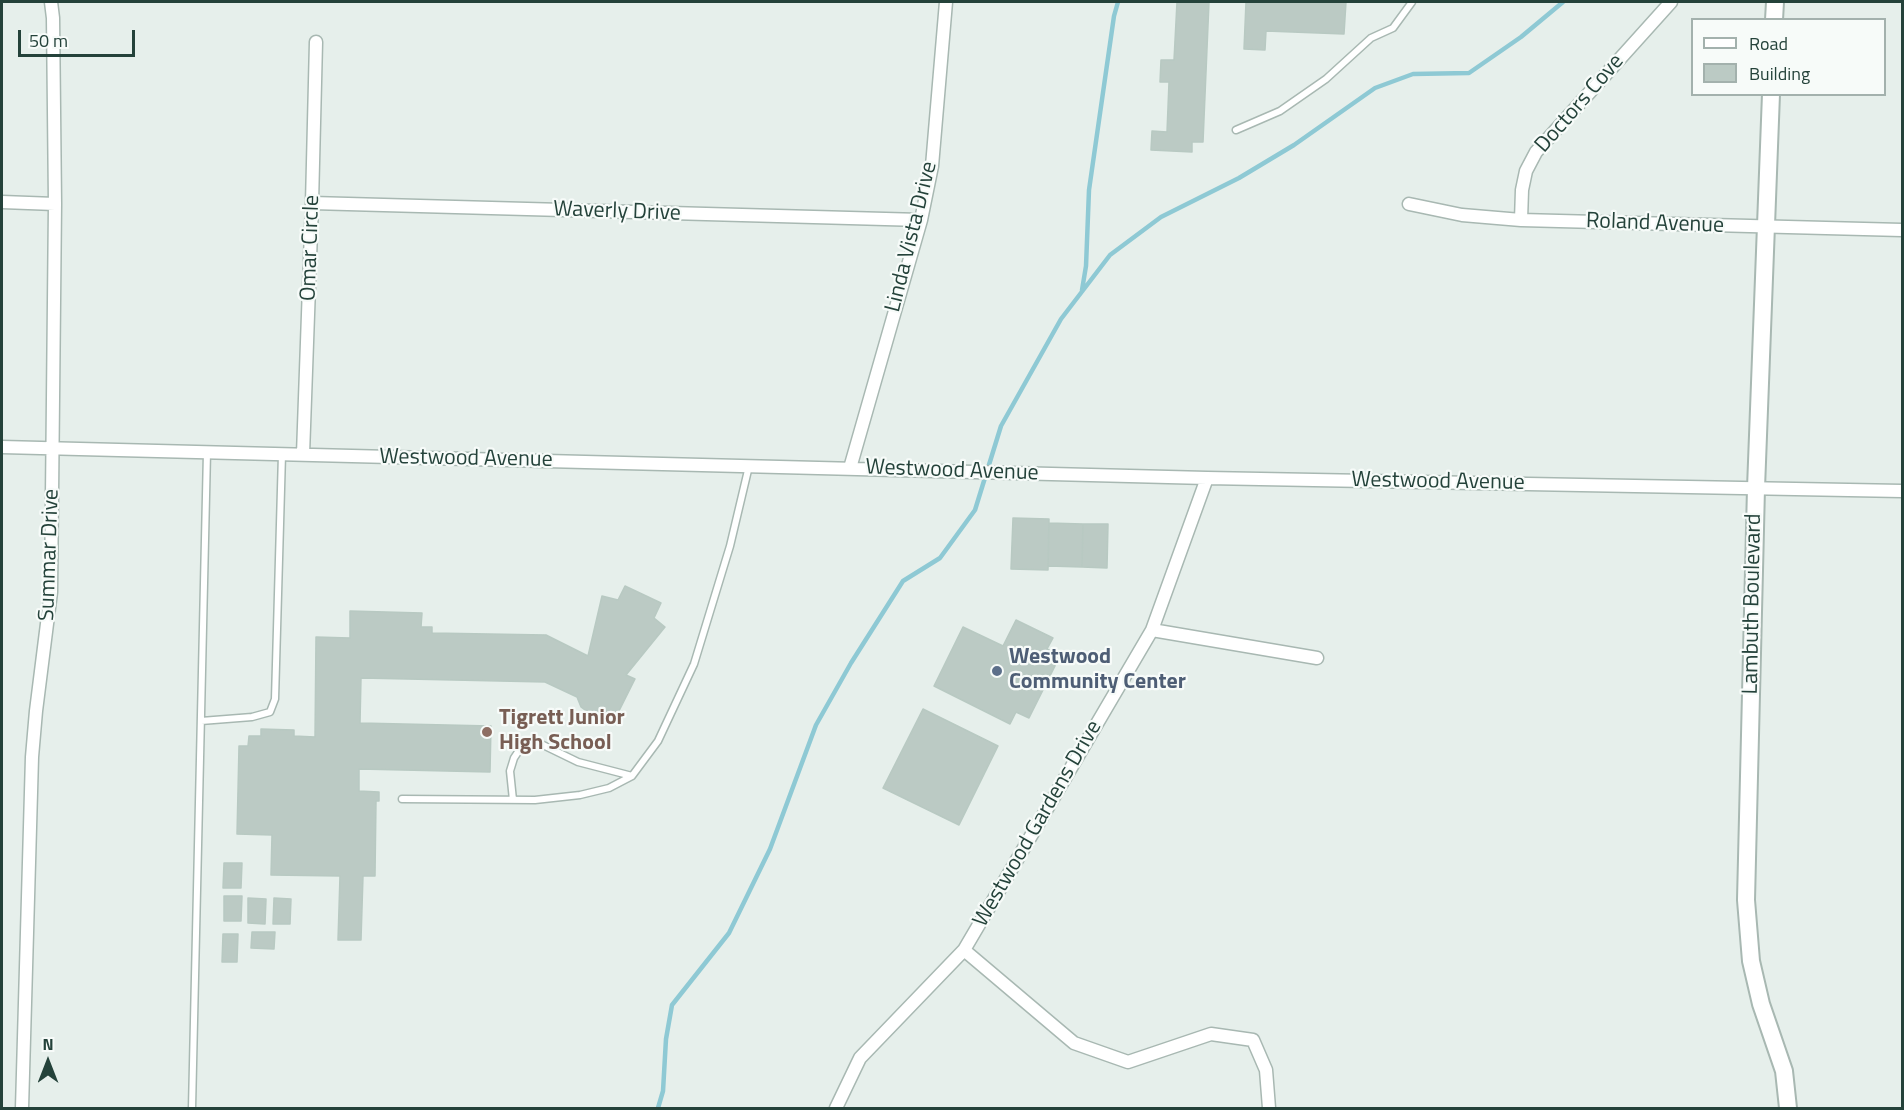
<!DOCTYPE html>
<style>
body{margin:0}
#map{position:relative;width:1904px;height:1110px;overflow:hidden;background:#e6efeb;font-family:"Titillium Web",sans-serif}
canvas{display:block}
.frame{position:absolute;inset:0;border:3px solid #24423a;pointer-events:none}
.legend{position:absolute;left:1691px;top:18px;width:195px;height:78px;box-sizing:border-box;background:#f7fbf9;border:2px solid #a3b1ad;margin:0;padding:8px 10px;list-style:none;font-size:18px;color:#24423a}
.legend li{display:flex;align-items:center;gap:12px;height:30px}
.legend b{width:30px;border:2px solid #a3b1ad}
.north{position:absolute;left:18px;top:1032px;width:60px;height:60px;-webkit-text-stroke:4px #f7fbf9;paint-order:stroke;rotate:0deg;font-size:16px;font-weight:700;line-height:24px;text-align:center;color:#24423a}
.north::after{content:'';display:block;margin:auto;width:21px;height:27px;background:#24423a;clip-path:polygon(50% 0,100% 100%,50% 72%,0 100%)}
.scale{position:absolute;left:18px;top:30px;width:117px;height:27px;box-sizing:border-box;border:3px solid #24423a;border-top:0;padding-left:8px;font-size:18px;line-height:21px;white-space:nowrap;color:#24423a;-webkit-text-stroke:4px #f7fbf9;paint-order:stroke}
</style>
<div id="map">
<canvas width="1904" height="1110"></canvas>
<div class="frame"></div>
<ul class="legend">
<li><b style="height:8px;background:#fff"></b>Road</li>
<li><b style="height:16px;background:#bbcac4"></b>Building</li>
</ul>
<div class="north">N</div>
<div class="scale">50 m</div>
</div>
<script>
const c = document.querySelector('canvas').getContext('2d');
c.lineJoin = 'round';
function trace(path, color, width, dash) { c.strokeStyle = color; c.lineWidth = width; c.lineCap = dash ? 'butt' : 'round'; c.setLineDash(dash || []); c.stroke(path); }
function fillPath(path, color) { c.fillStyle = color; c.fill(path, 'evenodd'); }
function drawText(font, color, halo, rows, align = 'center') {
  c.font = font + ' "Titillium Web",sans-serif'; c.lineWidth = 4.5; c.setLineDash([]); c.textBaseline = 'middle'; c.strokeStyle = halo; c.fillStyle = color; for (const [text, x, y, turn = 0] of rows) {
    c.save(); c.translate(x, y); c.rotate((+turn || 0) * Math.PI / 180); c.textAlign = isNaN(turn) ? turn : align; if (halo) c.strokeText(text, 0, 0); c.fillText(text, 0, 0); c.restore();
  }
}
trace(new Path2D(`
 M1082 290 1086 266 1089 190 1114 16 1118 2
 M658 1108 663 1091 666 1039 672 1005 729 933 770 849 816 725 851 663 903 581 940 558 975 510 1001 426 1061 319 1110 255 1161 217 1239 178 1294 145 1375 88 1413 74 1469 73 1521 37 1563 2`), '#8ec9d4', 4.5);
const building = new Path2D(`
 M1177 2H1209L1203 142H1192V152L1151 150 1152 131 1167 132 1169 82H1160L1161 60H1174Z
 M1246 2H1346L1344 34 1266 31 1265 50 1244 49Z
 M1013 518 1049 519 1048 570 1011 569Z
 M1049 523 1083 524 1082 567 1048 566Z
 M1083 524H1108L1107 568 1082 567Z
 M625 586 661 603 654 618 665 627 626 675 635 679 616 717 604 711 591 713 585 710 581 707 577 697 545 682 361 678 360 723 491 726 490 772 359 769V791L379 792V801H376L375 876H363L361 940H338L340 876 271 875 272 835 237 834 239 746H248L249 736H261V729L294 730V736L315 737 316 637 350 638V611L422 613 421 627H432V633L546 635 588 656 602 596 618 600Z
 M1016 620 1053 638 1047 649 1060 656 1029 718 1016 712 1010 724 934 686 963 627 1003 646Z
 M923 709 998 746 959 825 883 788Z
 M224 863H242L241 888H223Z
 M224 896H242L241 921H224Z
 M248 898 266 899 265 924 248 923Z
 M274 898 291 899 290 924H273Z
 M252 932H275L274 949 251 948Z
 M223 934H238L237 962H222Z`);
fillPath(building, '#bbcac4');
trace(building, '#b8c9c2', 1.5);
const service = new Path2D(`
 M1236 130 1280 111 1326 79 1371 38 1393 28 1412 2
 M201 721 252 717 270 712 275 699 282 454
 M402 799 535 800 580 795 609 788 632 776 658 741 694 664 730 546 749 466
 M513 800 510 771 514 758 520 749 530 744H541L578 762 632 776
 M192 1108 207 452`);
const minor = new Path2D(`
 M2 202 55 204
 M312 203 921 220
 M1409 204 1462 215 1521 220 1902 230
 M1521 220 1522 190 1526 171 1536 152 1671 2
 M2 447 1207 478 1902 491
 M303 454 312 203 316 42
 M850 468 921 220 932 166 946 2
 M1152 630 1317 658
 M964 950 1074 1043 1128 1062 1211 1034 1253 1040 1266 1070 1269 1108
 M22 1108 32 757 36 711 51 592 55 204 53 18 51 2
 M836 1108 860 1058 964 950 1152 630 1207 478`);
const tertiary = new Path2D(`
 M1774 20 1775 2
 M1771 94 1756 488 1746 900 1751 961 1761 1004 1784 1071 1788 1108`);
trace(service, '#a8b8b2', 9);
trace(minor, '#a8b8b2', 15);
trace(tertiary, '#a8b8b2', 20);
trace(service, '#fff', 6);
trace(minor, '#fff', 12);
trace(tertiary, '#fff', 16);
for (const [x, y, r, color] of [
 [997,671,6,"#5c6f8a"],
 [487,732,6,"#8d6e63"]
]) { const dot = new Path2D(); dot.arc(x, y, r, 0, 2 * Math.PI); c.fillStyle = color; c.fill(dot); trace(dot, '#f7fbf9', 2); }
drawText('22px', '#24423a', '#f7fbf9', [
 ["Doctors Cove",1580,104,-49],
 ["Waverly Drive",617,212,2],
 ["Roland Avenue",1655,224,2],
 ["Linda Vista Drive",912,237,-76],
 ["Omar Circle",311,248,-88],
 ["Westwood Avenue",466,459,1],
 ["Westwood Avenue",952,471,2],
 ["Westwood Avenue",1438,482,1],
 ["Summar Drive",50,555,-88],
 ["Lambuth Boulevard",1753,604,-89],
 ["Westwood Gardens Drive",1038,824,-60]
]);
drawText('bold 22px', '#4e5e75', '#f7fbf9', [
 ["Westwood",1009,658],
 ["Community Center",1009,683]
], 'left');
drawText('bold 22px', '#785e54', '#f7fbf9', [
 ["Tigrett Junior",499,719],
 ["High School",499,744]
], 'left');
</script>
